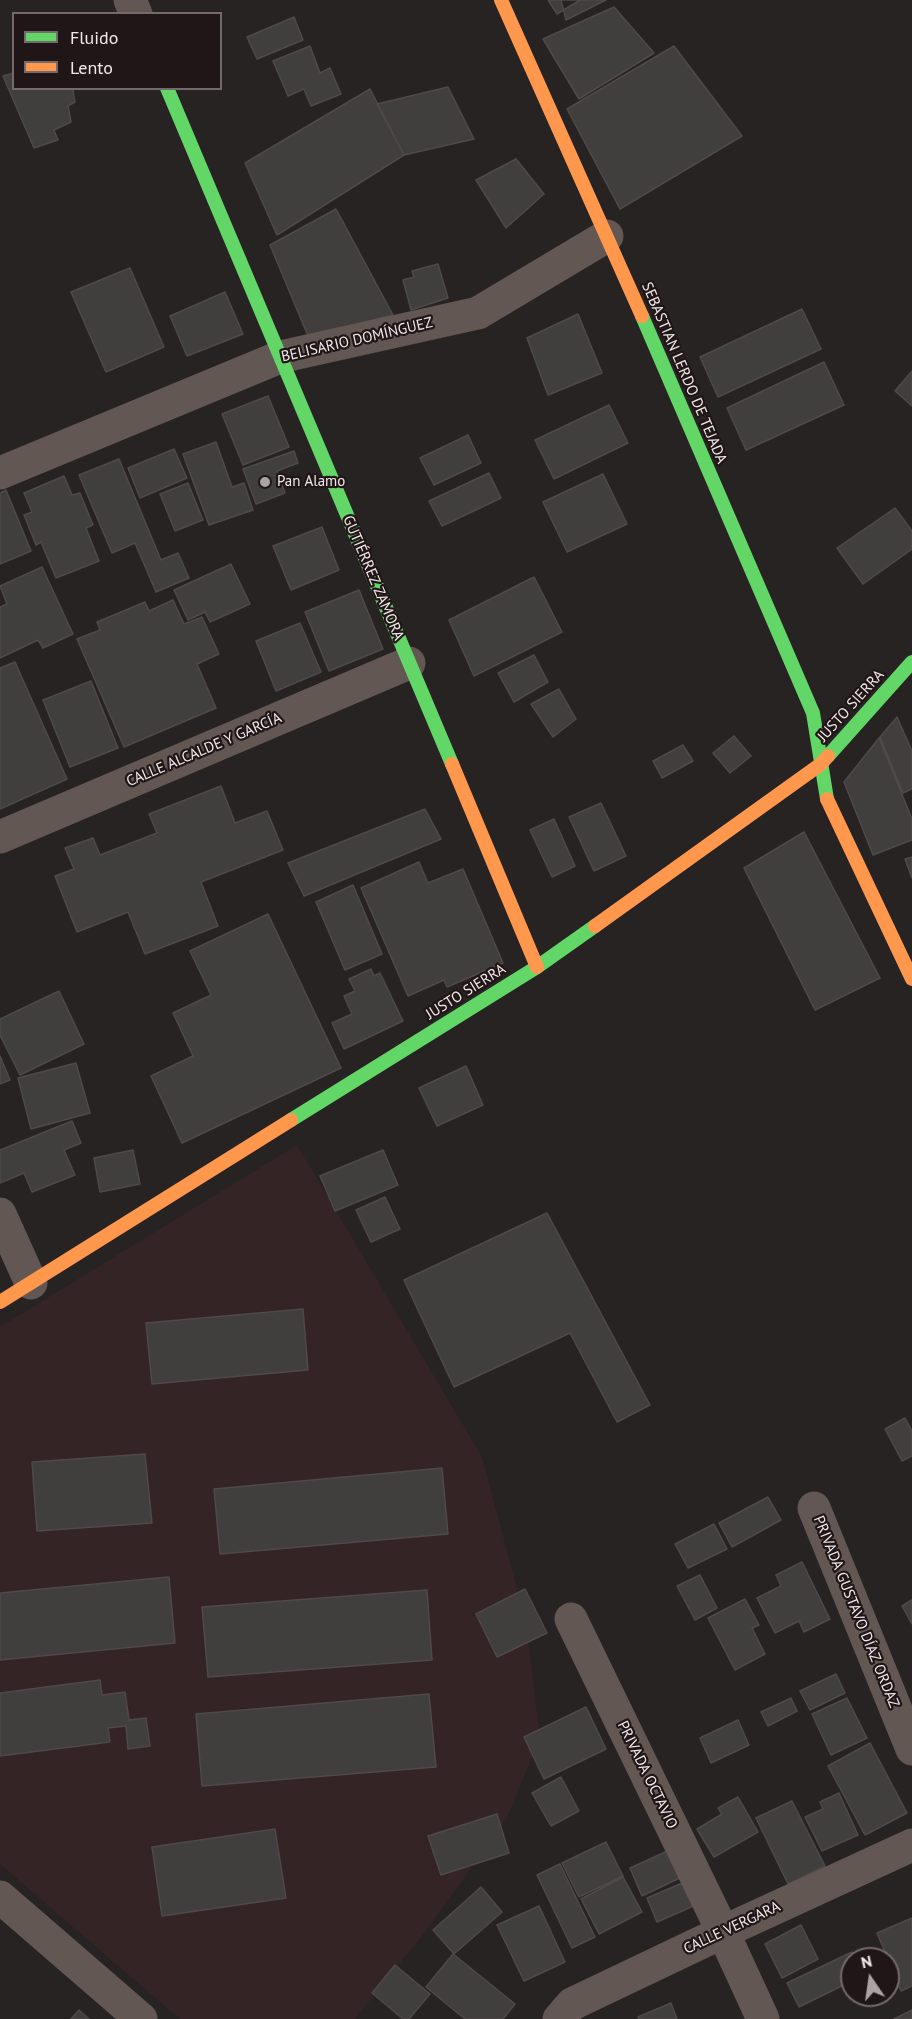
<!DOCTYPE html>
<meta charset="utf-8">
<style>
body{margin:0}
#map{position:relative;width:912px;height:2019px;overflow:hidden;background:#282323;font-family:"PT Sans",sans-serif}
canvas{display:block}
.legend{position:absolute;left:12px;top:12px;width:210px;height:78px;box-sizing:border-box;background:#211617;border:2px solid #746a6b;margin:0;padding:8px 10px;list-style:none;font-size:18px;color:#f1e9e9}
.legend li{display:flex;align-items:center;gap:12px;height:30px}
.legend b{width:30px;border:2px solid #746a6b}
.north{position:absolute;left:840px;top:1947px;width:60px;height:60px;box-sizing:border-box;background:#211617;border:2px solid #746a6b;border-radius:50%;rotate:347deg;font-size:16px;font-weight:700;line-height:24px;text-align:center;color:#f1e9e9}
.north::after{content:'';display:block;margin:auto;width:21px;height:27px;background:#aba4a4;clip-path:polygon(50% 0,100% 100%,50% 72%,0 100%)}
</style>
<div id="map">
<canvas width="912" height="2019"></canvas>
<ul class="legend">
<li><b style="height:8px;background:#63d668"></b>Fluido</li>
<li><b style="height:8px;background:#ff974d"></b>Lento</li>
</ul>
<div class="north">N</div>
</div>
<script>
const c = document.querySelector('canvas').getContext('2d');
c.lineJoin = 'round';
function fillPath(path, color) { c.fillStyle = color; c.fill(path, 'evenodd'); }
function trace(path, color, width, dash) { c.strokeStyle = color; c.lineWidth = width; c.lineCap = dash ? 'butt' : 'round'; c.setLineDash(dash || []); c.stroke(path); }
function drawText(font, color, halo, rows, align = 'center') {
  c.font = font + ' "PT Sans",sans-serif'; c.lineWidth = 4.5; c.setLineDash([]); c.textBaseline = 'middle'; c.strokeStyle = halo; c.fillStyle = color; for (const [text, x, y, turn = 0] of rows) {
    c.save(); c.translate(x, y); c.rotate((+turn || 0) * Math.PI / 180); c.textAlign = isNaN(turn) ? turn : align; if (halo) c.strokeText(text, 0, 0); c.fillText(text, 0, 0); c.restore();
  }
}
fillPath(new Path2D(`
 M297 1145 482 1457 526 1622 540 1738 506 1820 425 1932 355 2019H180L0 1864V1327Z`), '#342425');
const building = new Path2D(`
 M548 0H580L557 14Z
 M561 0H606L566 20Z
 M614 7 654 53 579 99 543 39Z
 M294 17 303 40 257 59 247 37Z
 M310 46 320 73 330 68 341 94 311 106 304 89 288 96 273 61Z
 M674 46 742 136 620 209 567 109Z
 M14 73V88H74L73 92 75 102 68 106 71 122 54 130 58 140 34 148 3 76Z
 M448 87 474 139 404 155 377 104Z
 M370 89 404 155 277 235 245 163Z
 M516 159 544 194 506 228 476 180Z
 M336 209 393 315 308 336 270 245Z
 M438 264 448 298 411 310 403 280 414 277 412 271Z
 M130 268 164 347 106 372 71 292Z
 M225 292 243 334 187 356 170 316Z
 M802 309 821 349 718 397 700 357Z
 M578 314 602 373 548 395 527 338Z
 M824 362 844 405 746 450 727 408Z
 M912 371V406L895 391Z
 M268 396 289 447 243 465 222 414Z
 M609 405 628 443 554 479 535 440Z
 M468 435 481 463 434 485 420 458Z
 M216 442 232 487 244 483 253 510 209 525 183 454Z
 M174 449 187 478 140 498 128 468Z
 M294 451 298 463 277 471 285 493 256 504 243 469Z
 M119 459 161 560 178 553 189 578 156 592 135 543 112 553 79 475Z
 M489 473 501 498 442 526 429 501Z
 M603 474 627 524 567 552 543 502Z
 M64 476 72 495 80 493 93 525 86 528 99 561 56 578 41 542 36 545 24 515 32 512 24 493Z
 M188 483 203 520 175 531 160 494Z
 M6 490 31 551 0 564V493Z
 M895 508 912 531V549L863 584 837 548Z
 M322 527 339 570 291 590 273 546Z
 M231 564 250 604 210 622 205 612 188 620 174 590Z
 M42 567 73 634 43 648 38 640 0 658V607L7 604 0 586Z
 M534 577 562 632 474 676 449 620Z
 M359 590 383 649 329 671 305 612Z
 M173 600 184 624 202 617 219 654 197 664 216 708 124 747 77 639 100 630 97 622 145 602 149 611Z
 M300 623 321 672 276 691 256 641Z
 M534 655 548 682 514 702 498 673Z
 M15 662 67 779 0 809V668Z
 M91 681 118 748 70 767 43 700Z
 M559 689 576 719 553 737 531 704Z
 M897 717 912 751V789L903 793 880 737Z
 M734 736 751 756 730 773 713 753Z
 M879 738 912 819V840L873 855 844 782Z
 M683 745 693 761 662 778 653 761Z
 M221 786 235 823 267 811 283 850 201 882 218 926 145 954 128 912 77 932 55 876 74 869 65 848 93 838 100 855 157 833 149 814Z
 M601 803 626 856 594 871 569 817Z
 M425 809 441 839 304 896 288 863Z
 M554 819 575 866 552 877 530 830Z
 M804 832 880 978 815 1010 744 868Z
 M912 857V878L905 859Z
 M419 862 428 883 463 869 503 963 447 987 444 980 408 996 361 888Z
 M353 885 382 954 345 970 316 902Z
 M268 914 341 1068 182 1143 151 1076 193 1056 173 1013 211 995 190 951Z
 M371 969 374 976 380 973 403 1021 344 1049 332 1023 352 1014 344 996 355 991 349 979Z
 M59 991 84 1044 20 1075 0 1035V1019Z
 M0 1056 10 1080 0 1084Z
 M76 1063 90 1113 31 1129 18 1078Z
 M466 1066 483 1105 437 1126 419 1088Z
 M72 1121 81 1143 64 1150 75 1175 32 1192 24 1173 0 1183V1150Z
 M133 1150 140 1184 100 1192 94 1158Z
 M383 1150 398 1185 335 1211 320 1176Z
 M385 1197 400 1229 371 1242 356 1210Z
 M547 1213 650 1405 617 1422 570 1333 454 1387 404 1280Z
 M303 1309 308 1370 152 1384 146 1323Z
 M905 1418 912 1431V1456L902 1461 885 1429Z
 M145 1454 152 1523 37 1531 32 1462Z
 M442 1468 448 1534 220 1554 214 1489Z
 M768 1497 781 1520 732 1547 719 1523Z
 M714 1524 727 1549 688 1568 675 1544Z
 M802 1562 830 1619 804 1632 799 1621 775 1633 757 1598 781 1586 776 1575Z
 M700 1575 717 1608 695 1620 677 1586Z
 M169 1577 175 1643 0 1660V1593Z
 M525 1589 547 1633 497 1657 476 1614Z
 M427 1590 432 1660 208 1677 202 1607Z
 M745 1599 759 1625 752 1628 765 1654 735 1670 708 1618Z
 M912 1600V1624L902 1606Z
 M836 1674 845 1693 810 1710 800 1691Z
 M100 1680 102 1695 125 1692 129 1720 146 1718 150 1746 128 1749 126 1726 108 1728 110 1742 0 1756V1693Z
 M429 1694 436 1767 202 1786 196 1714Z
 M791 1698 797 1711 768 1726 761 1712Z
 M847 1698 867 1738 831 1755 812 1714Z
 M586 1707 606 1749 544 1779 524 1737Z
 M738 1720 749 1745 711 1763 700 1738Z
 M870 1743 907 1813 865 1835 828 1766Z
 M561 1777 579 1811 551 1826 532 1793Z
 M839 1793 858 1835 822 1851 805 1817 823 1809 820 1802Z
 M738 1797 758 1832 714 1857 697 1829 722 1814 718 1808Z
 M792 1801 825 1866 788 1884 756 1818Z
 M497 1814 509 1853 441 1875 428 1836Z
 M275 1829 286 1898 162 1916 152 1847Z
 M606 1842 623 1876 579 1897 562 1863Z
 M672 1849 684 1876 642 1896 630 1868Z
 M560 1864 595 1937 572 1948 537 1875Z
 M623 1877 642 1912 599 1934 581 1899Z
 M687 1881 698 1904 657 1922 647 1898Z
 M481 1887 502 1912 454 1954 433 1930Z
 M539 1906 565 1962 524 1981 497 1925Z
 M912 1918V1986L901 1991 877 1933Z
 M801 1925 818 1959 782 1978 765 1944Z
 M852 1952 855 1959H852V1981L799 2007 787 1983Z
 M453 1954 515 2004 503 2019H465L426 1987Z
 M395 1965 430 1994 409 2019H403L372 1993Z
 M671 2003 677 2019H639L638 2017Z
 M79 2010 89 2019H71Z
 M912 2010V2019H894Z`);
fillPath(building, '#413e3e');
trace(building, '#4f494a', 1.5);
trace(new Path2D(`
 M130 0 136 14
 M0 473 280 357 478 313 607 236
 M0 837 409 663
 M0 1214 31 1283
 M814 1508 912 1749
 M571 1619 723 1932 763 2019
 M0 1897 141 2019
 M559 2019 572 2004 723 1932 912 1845`), '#625752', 33);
trace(new Path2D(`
 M167 88 452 764
 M642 316 813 713 827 799
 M828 756 912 662
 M291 1120 537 967 595 926`), '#63d668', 14);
trace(new Path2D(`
 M501 0 642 316
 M452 764 537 967
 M827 799 912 979
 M595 926 821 764 828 756
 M0 1302 291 1120`), '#ff974d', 14);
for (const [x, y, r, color] of [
 [265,482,6,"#aba4a4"]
]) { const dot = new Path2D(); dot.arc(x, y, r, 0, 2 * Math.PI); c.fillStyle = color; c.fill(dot); trace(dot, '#211617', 2); }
drawText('15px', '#f1e9e9', '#211617', [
 ["BELISARIO DOMÍNGUEZ",357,340,-13],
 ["SEBASTIAN LERDO DE TEJADA",684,373,67],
 ["GUTIÉRREZ ZAMORA",373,578,67],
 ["JUSTO SIERRA",851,706,-48],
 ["CALLE ALCALDE Y GARCÍA",204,750,-23],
 ["JUSTO SIERRA",466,992,-32],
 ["PRIVADA GUSTAVO DÍAZ ORDAZ",856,1612,68],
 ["PRIVADA OCTAVIO",647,1775,64],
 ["CALLE VERGARA",732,1928,-25]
]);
drawText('15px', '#f1e9e9', '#211617', [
 ["Pan Alamo",277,482]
], 'left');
</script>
